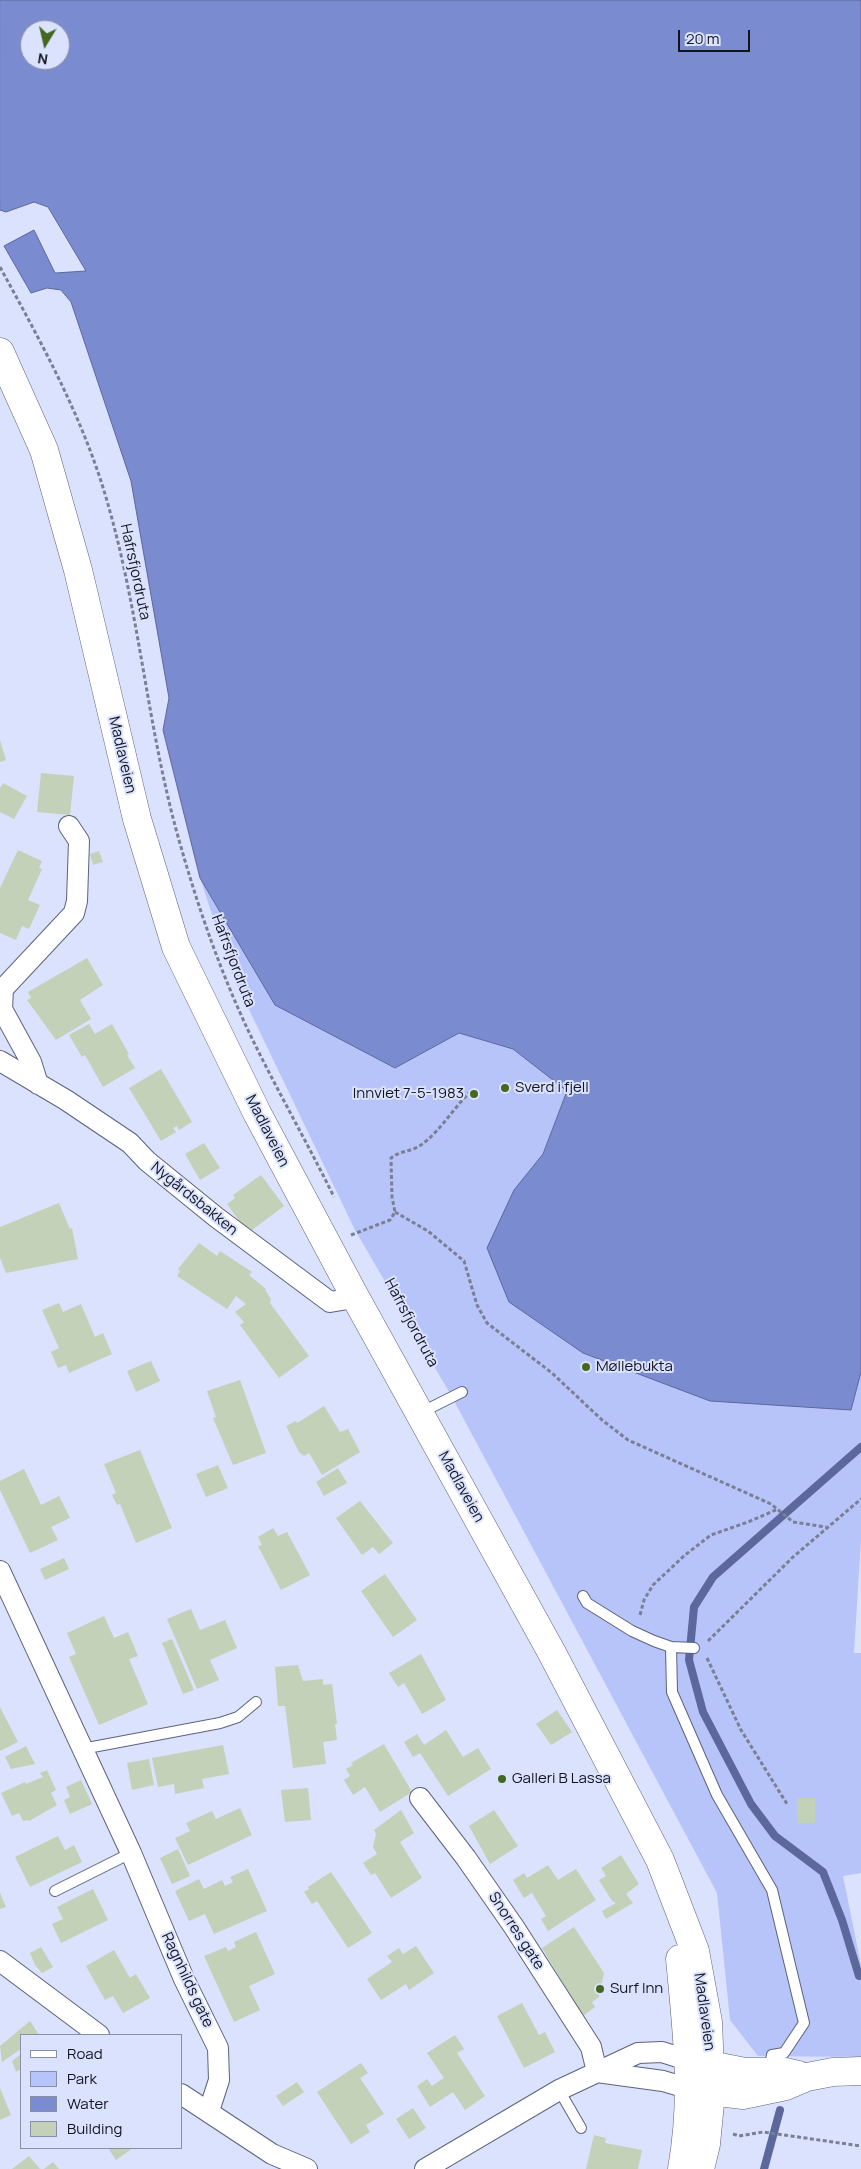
<!DOCTYPE html>
<meta charset="utf-8">
<style>
body{margin:0}
#map{position:relative;width:861px;height:2169px;overflow:hidden;background:#dae2fe;font-family:Manrope,sans-serif}
canvas{display:block}
.legend{position:absolute;left:20px;top:2034px;width:162px;height:115px;box-sizing:border-box;background:#dae2fe;border:1px solid #8a90a4;margin:0;padding:6px 9px;list-style:none;font-size:15px;color:#12141e}
.legend li{display:flex;align-items:center;gap:10px;height:25px}
.legend b{width:25px;border:1px solid #8a90a4}
.north{position:absolute;left:20px;top:20px;width:50px;height:50px;box-sizing:border-box;background:#dae2fe;border:1px solid #8a90a4;border-radius:50%;rotate:189deg;font-size:14px;font-weight:700;line-height:20px;text-align:center;color:#12141e}
.north::after{content:'';display:block;margin:auto;width:18px;height:22px;background:#446820;clip-path:polygon(50% 0,100% 100%,50% 72%,0 100%)}
.scale{position:absolute;left:678px;top:30px;width:72px;height:22px;box-sizing:border-box;border:2px solid #12141e;border-top:0;padding-left:6px;font-size:15px;line-height:18px;white-space:nowrap;color:#12141e;-webkit-text-stroke:4px #dae2fe;paint-order:stroke}
</style>
<div id="map">
<canvas width="861" height="2169"></canvas>
<ul class="legend">
<li><b style="height:6px;background:#fff"></b>Road</li>
<li><b style="height:14px;background:#b7c4f9"></b>Park</li>
<li><b style="height:14px;background:#7b8bd0"></b>Water</li>
<li><b style="height:14px;background:#c2d1b7"></b>Building</li>
</ul>
<div class="north">N</div>
<div class="scale">20 m</div>
</div>
<script>
const c = document.querySelector('canvas').getContext('2d');
c.lineJoin = 'round';
function fillPath(path, color) { c.fillStyle = color; c.fill(path, 'evenodd'); }
function trace(path, color, width, dash) { c.strokeStyle = color; c.lineWidth = width; c.lineCap = dash ? 'butt' : 'round'; c.setLineDash(dash || []); c.stroke(path); }
function drawText(font, color, halo, rows, align = 'center') {
  c.font = font + ' Manrope,sans-serif'; c.lineWidth = 4; c.setLineDash([]); c.textBaseline = 'middle'; c.strokeStyle = halo; c.fillStyle = color; for (const [text, x, y, turn = 0] of rows) {
    c.save(); c.translate(x, y); c.rotate((+turn || 0) * Math.PI / 180); c.textAlign = isNaN(turn) ? turn : align; if (halo) c.strokeText(text, 0, 0); c.fillText(text, 0, 0); c.restore();
  }
}
fillPath(new Path2D(`
 M200 878 276 1005 395 1068 459 1033 513 1049 567 1091 543 1154 514 1190 851 1410 861 1372V1540L854 1653H861V1873L843 1876 861 1965V2057L758 2056 730 2020 717 1893 452 1397 355 1230 231 972Z`), '#b7c4f9');
const water = new Path2D(`
 M0 0H861V1372L851 1410 710 1401 583 1353 509 1302 487 1248 514 1190 543 1154 567 1091 513 1049 459 1033 395 1068 275 1005 200 878 163 730 169 698 131 481 71 302 61 290 47 288 31 293 4 246 34 230 55 273 86 271 48 207 34 202 6 212 0 210ZM30 30H60V60H30Z`);
fillPath(water, '#7b8bd0');
trace(water, '#5c679b', 1);
trace(new Path2D(`
 M859 1976 842 1920 823 1872 775 1836 751 1804 703 1712 689 1660 694 1607 713 1577 861 1447
 M764 2169 780 2110`), '#5c679b', 8);
fillPath(new Path2D(`
 M0 740 6 760 0 762Z
 M41 773 74 776 70 815 37 812Z
 M3 783 27 796 14 819 0 812V788Z
 M18 850 42 861 39 868 42 869 28 900 40 905 29 929 22 926 16 940 0 933V888Z
 M99 851 103 862 93 865 90 854Z
 M87 958 103 985 80 1000 91 1019 56 1040 27 1000 31 998 28 992Z
 M89 1024 95 1034 112 1024 129 1054 127 1055 135 1068 103 1087 85 1055 82 1057 69 1035Z
 M161 1069 192 1122 179 1130 177 1126 173 1128 176 1132 161 1141 129 1088Z
 M204 1143 220 1168 200 1180 185 1154Z
 M261 1175 284 1206 248 1233 227 1204 235 1198 233 1195Z
 M59 1203 70 1229 72 1228 78 1259 6 1273 0 1258V1227Z
 M199 1243 217 1256 220 1251 252 1272 249 1275 266 1289 265 1290 271 1299 270 1303 309 1356 279 1378 240 1325 244 1322 235 1312 246 1304 236 1296 227 1309 177 1276 180 1271 178 1269Z
 M59 1303 63 1312 81 1304 95 1337 103 1333 112 1354 69 1373 66 1365 58 1368 51 1352 59 1348 42 1310Z
 M151 1361 160 1381 136 1392 127 1371Z
 M240 1380 266 1453 233 1465 213 1418 216 1417 207 1391Z
 M324 1406 340 1432 348 1429 360 1452 322 1475 309 1453 304 1456 299 1452 286 1426 296 1421 297 1423Z
 M140 1450 172 1528 136 1543 120 1504 117 1505 112 1495 116 1493 104 1464Z
 M218 1465 228 1488 206 1497 196 1474Z
 M338 1468 347 1483 324 1496 316 1482Z
 M24 1469 41 1505 59 1496 70 1518 51 1527 58 1540 30 1553 0 1490V1481Z
 M360 1501 393 1543 379 1554 373 1547 362 1555 336 1518Z
 M273 1528 278 1536 287 1532 310 1575 281 1590 258 1546 262 1545 258 1537Z
 M64 1558 69 1569 45 1580 40 1569Z
 M385 1574 417 1620 393 1637 361 1591Z
 M191 1609 200 1630 225 1620 237 1648 210 1660 219 1680 197 1689 167 1619Z
 M104 1616 114 1638 128 1632 138 1656 129 1659 148 1704 99 1725 69 1657 76 1654 67 1633Z
 M172 1639 194 1690 183 1694 162 1643Z
 M421 1654 446 1700 422 1714 404 1683 398 1687 389 1673Z
 M298 1665 303 1681 323 1679V1685L332 1684 337 1724H335L337 1740 323 1742 326 1764 293 1768 285 1706H278L275 1667Z
 M0 1707 18 1742 0 1751Z
 M557 1710 572 1732 551 1745 536 1724Z
 M446 1730 463 1757 478 1748 491 1769 448 1796 420 1753 413 1757 404 1742 417 1734 424 1745Z
 M384 1744 412 1792 380 1812 365 1787 353 1795 344 1780 350 1776 346 1769 353 1765 351 1763Z
 M223 1745 229 1774 202 1779 204 1788 175 1794 174 1784 158 1787 152 1758Z
 M26 1746 35 1764 11 1769 5 1757Z
 M149 1759 154 1785 132 1790 127 1763Z
 M47 1770 56 1790 51 1793 57 1805 29 1821 28 1820 23 1821 19 1813 12 1816 1 1793 25 1782 26 1784 43 1777 40 1773Z
 M81 1780 92 1804 70 1814 64 1800 70 1797 66 1787Z
 M308 1788 311 1820 285 1822 281 1790Z
 M797 1798H815V1823H797Z
 M240 1808 252 1835 188 1865 175 1838 190 1831 186 1823 212 1811 216 1819Z
 M401 1810 414 1833 400 1842 422 1878 391 1898 375 1873 371 1875 363 1863 377 1854 373 1847 376 1834 374 1830Z
 M494 1810 518 1846 490 1864 469 1826Z
 M58 1836 65 1850 74 1845 82 1862 30 1887 15 1857Z
 M178 1849 190 1876 172 1884 160 1858Z
 M621 1855 639 1884 626 1894 633 1903 606 1919 602 1911 616 1903 612 1901 599 1880 606 1876 601 1868Z
 M548 1865 558 1880 576 1869 596 1900 548 1931 541 1919 546 1916 532 1893 524 1898 513 1880 524 1873 527 1878Z
 M248 1869 267 1911 214 1934 205 1914 189 1921 175 1891 199 1879 204 1889 222 1880 225 1886 233 1882 230 1877Z
 M331 1872 372 1933 348 1948 317 1901 312 1904 304 1892 309 1889 308 1887Z
 M93 1889 108 1920 61 1943 52 1924 63 1919 57 1907Z
 M0 1893 6 1907 0 1909Z
 M574 1927 604 1973 599 1997 592 2002 595 2007 583 2016 542 1948Z
 M256 1932 275 1974 249 1986 260 2010 234 2022 204 1956 226 1947 228 1951 236 1947 234 1942Z
 M416 1946 434 1973 409 1990 406 1984 381 2000 367 1979 392 1962 387 1956 399 1948 403 1954Z
 M41 1947 53 1967 42 1973 35 1965 30 1953Z
 M114 1950 130 1978 136 1974 150 1998 123 2013 113 1996 105 2000 86 1966Z
 M522 2003 539 2035 545 2032 555 2052 524 2068 497 2016Z
 M30 2021 39 2035H21V2049L2 2062 0 2046Z
 M455 2035 464 2049 457 2053 485 2096 465 2110 453 2092 430 2107 417 2086 427 2079 432 2086 444 2078 427 2053Z
 M21 2054V2069L16 2072 12 2061Z
 M361 2063 368 2073 360 2078 384 2114 366 2125 370 2132 351 2144 317 2092Z
 M297 2082 304 2092 283 2106 276 2096Z
 M0 2088 11 2115 0 2120Z
 M413 2108 426 2128 409 2139 396 2119Z
 M594 2135 606 2138 605 2143 642 2150 638 2169H586Z
 M108 2148H133L116 2160Z
 M29 2156 40 2169H12Z
 M53 2162 59 2169H44Z`), '#c2d1b7');
const service = new Path2D(`
 M420 1413 462 1392
 M583 1596 587 1603 632 1631 654 1641 671 1647 694 1648
 M671 1647 672 1692 717 1795 772 1890 804 2023 784 2053 772 2055 769 2071
 M82 1749 220 1723 238 1717 256 1702
 M55 1891 131 1853
 M559 2090 581 2128`);
const minor = new Path2D(`
 M0 1061 66 1100 130 1143 147 1161 216 1217 330 1302 342 1300 353 1293
 M38 1084 31 1062 2 1009 3 989 74 913 77 901 79 841 69 826
 M0 1571 131 1853 184 1979 218 2048 219 2080 209 2111
 M420 1798 466 1858 514 1927 591 2047 597 2072
 M0 1961 99 2035
 M597 2072 663 2081 690 2089
 M181 2094 272 2154 307 2169
 M425 2169 559 2090 638 2053 662 2052 690 2061`);
const secondary = new Path2D(`
 M0 352 44 450 78 570 137 819 176 947 257 1113 353 1293 552 1653 660 1860 695 1951 708 2022 711 2093 706 2144 700 2169
 M680 1959C687 2033 695 2095 682 2169
 M695 2062 745 2072H785L798 2075
 M694 2089 743 2095 786 2086 807 2077 833 2072 861 2071`);
trace(service, '#5c637b', 12);
trace(minor, '#5c637b', 22);
trace(secondary, '#5c637b', 29);
trace(new Path2D(`
 M0 267C42 344 86 423 109 508 140 617 148 731 179 840 197 904 219 968 247 1028 274 1085 306 1140 334 1197
 M395 1212 428 1231 464 1261 477 1305 487 1323 552 1373 602 1420 628 1440 771 1504 793 1522 826 1527
 M351 1235 390 1220 395 1212 392 1197 391 1158C403 1149 412 1153 425 1142 441 1129 454 1108 469 1093
 M640 1615 644 1600 653 1585 685 1555 711 1535 748 1522 778 1509
 M708 1641 793 1557 861 1499
 M707 1658 741 1730 787 1804
 M733 2134 739 2136 763 2132 861 2146`), '#7a7f93', 3, [4, 2.5]);
trace(service, '#fff', 10);
trace(minor, '#fff', 20);
trace(secondary, '#fff', 28);
for (const [x, y, r, color] of [
 [505,1088,5,"#446820"],
 [474,1094,5,"#446820"],
 [586,1367,5,"#446820"],
 [502,1779,5,"#446820"],
 [600,1989,5,"#446820"]
]) { const dot = new Path2D(); dot.arc(x, y, r, 0, 2 * Math.PI); c.fillStyle = color; c.fill(dot); trace(dot, '#dae2fe', 2); }
drawText('15px', '#12141e', '#dae2fe', [
 ["Hafrsfjordruta",135,572,78],
 ["Madlaveien",122,755,77],
 ["Hafrsfjordruta",233,961,69],
 ["Madlaveien",267,1131,63],
 ["Nygårdsbakken",194,1199,39],
 ["Hafrsfjordruta",411,1323,62],
 ["Madlaveien",461,1487,61],
 ["Snorres gate",516,1931,57],
 ["Ragnhilds gate",187,1980,65],
 ["Madlaveien",704,2012,82]
]);
drawText('15px', '#12141e', '#dae2fe', [
 ["Sverd i fjell",515,1088],
 ["Innviet 7-5-1983",464,1094,"right"],
 ["Møllebukta",596,1367],
 ["Galleri B Lassa",512,1779],
 ["Surf Inn",610,1989]
], 'left');
</script>
